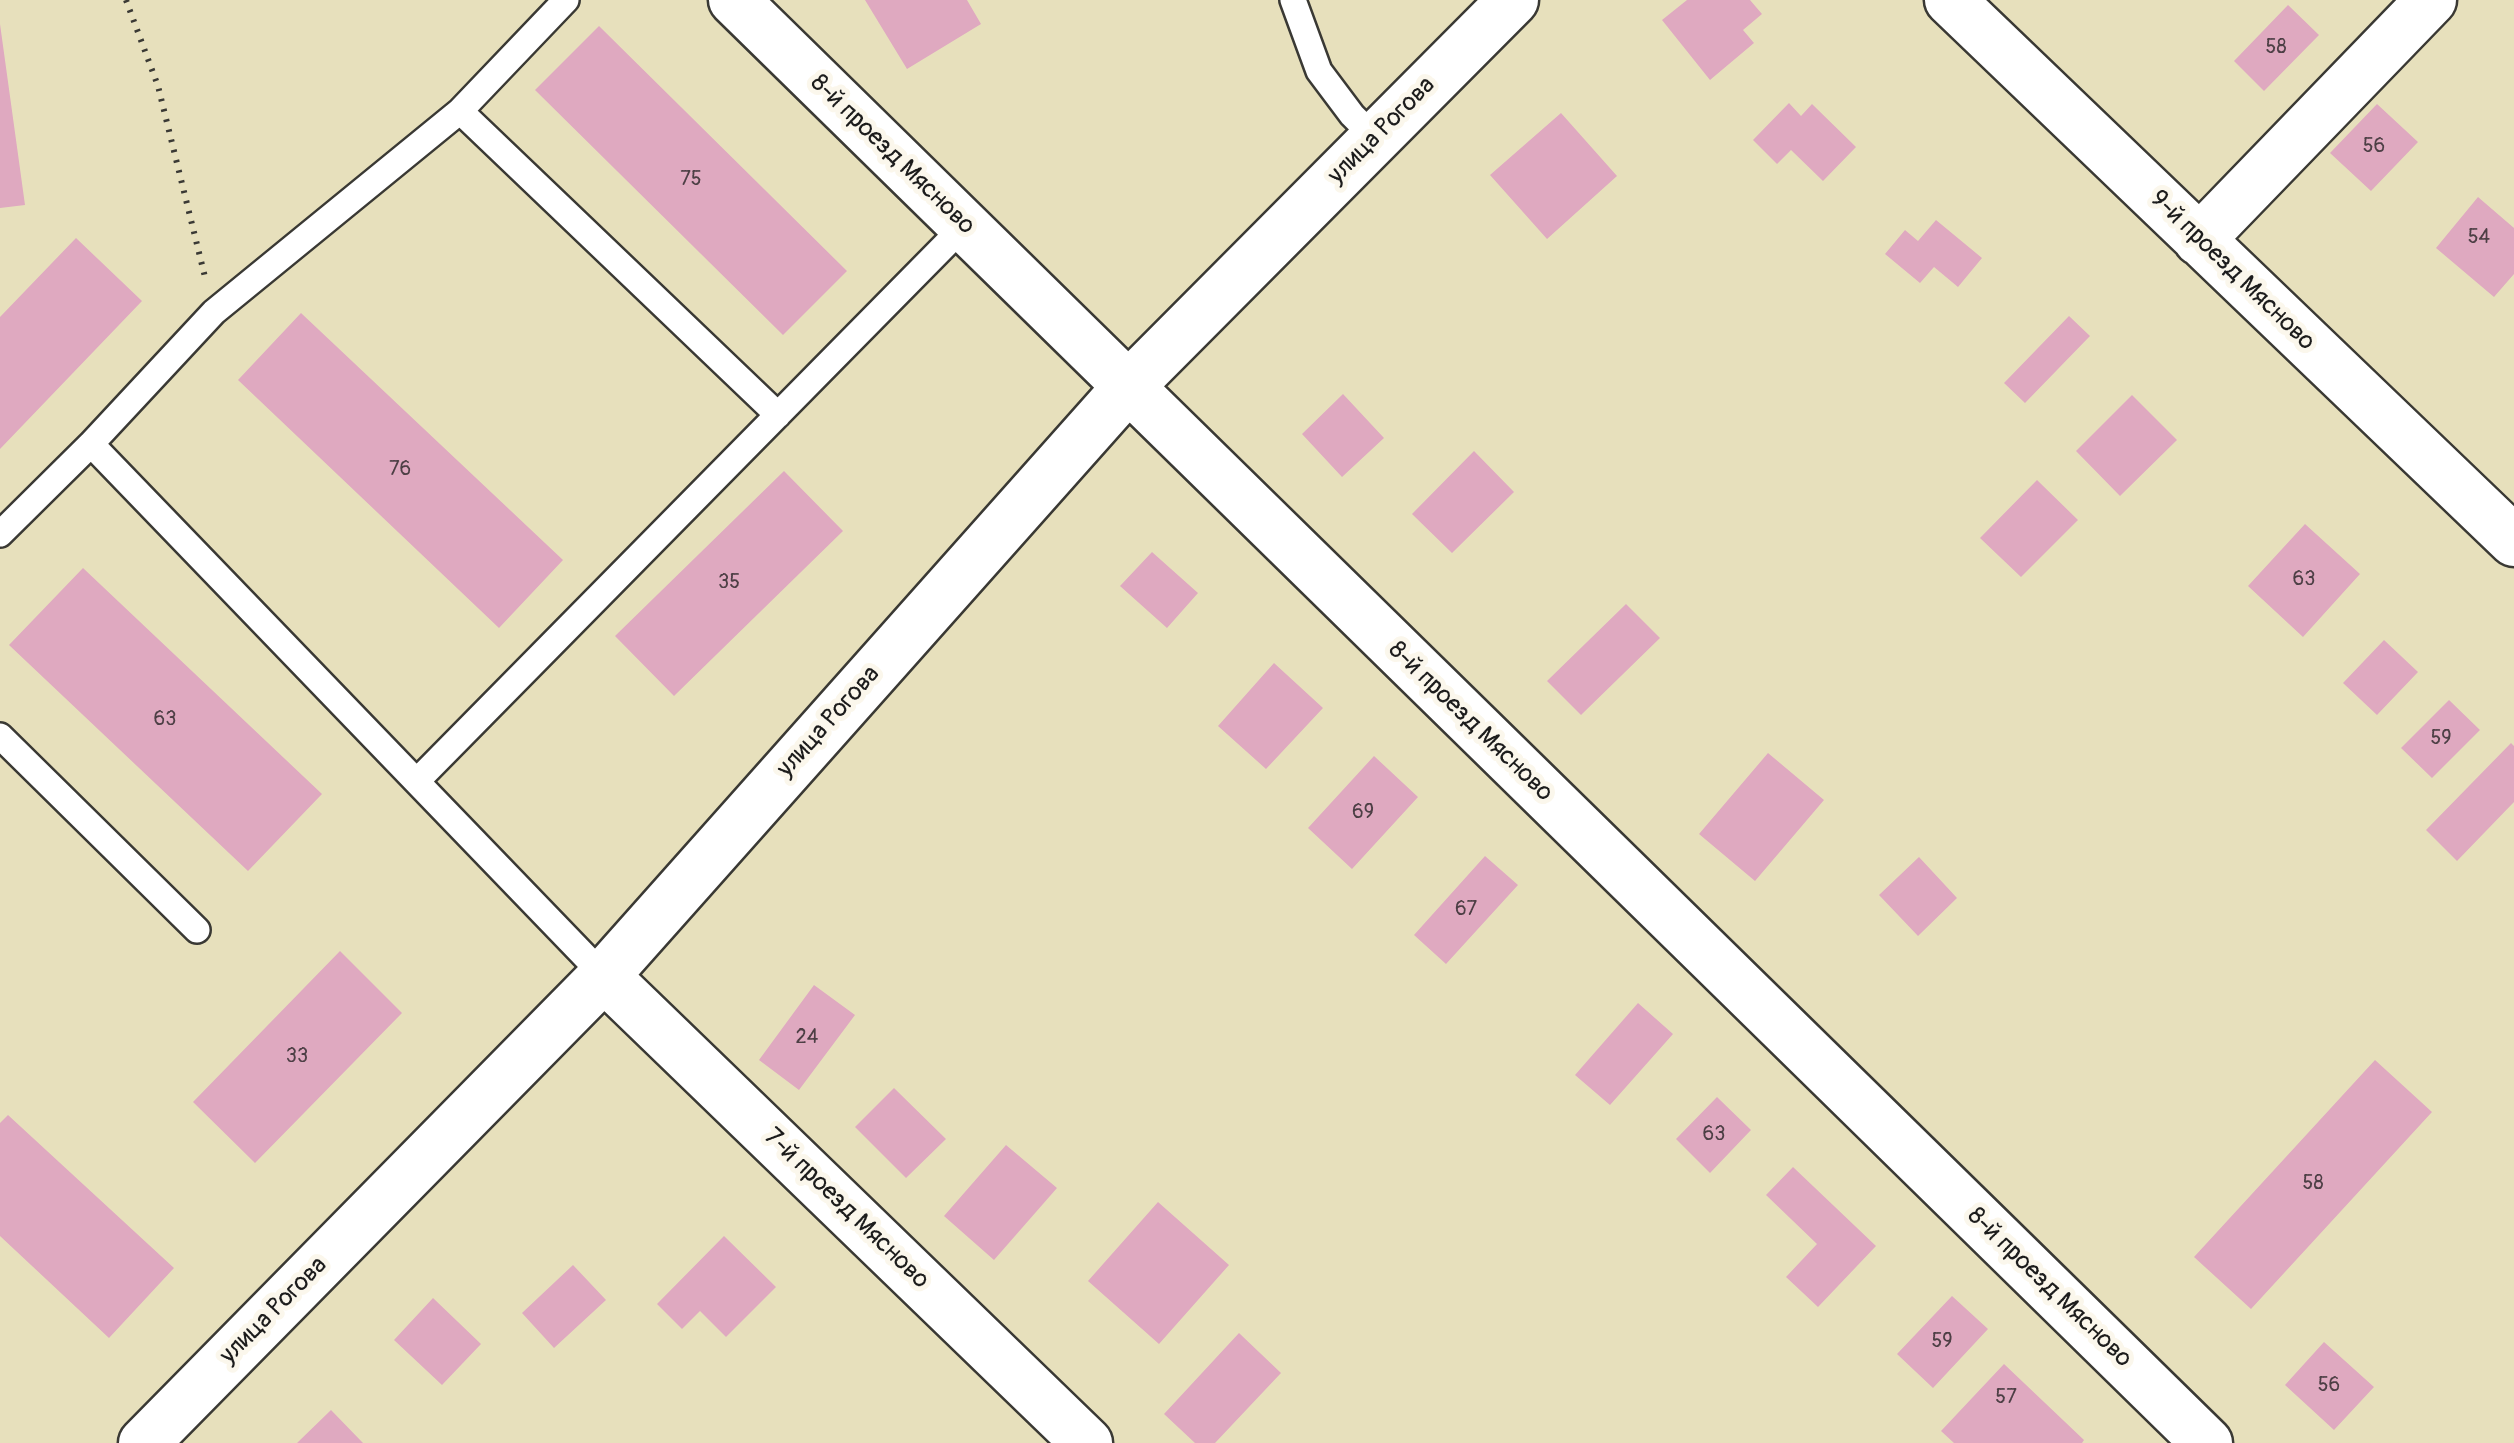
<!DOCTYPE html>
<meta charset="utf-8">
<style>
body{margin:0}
canvas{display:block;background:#e7e0bc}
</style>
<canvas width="2514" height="1443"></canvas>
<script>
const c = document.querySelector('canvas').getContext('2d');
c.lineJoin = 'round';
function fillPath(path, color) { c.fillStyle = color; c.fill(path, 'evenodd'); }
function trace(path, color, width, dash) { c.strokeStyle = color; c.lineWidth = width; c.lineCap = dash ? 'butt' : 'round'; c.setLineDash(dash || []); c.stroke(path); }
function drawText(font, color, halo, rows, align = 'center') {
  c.font = font + ' Pangolin,sans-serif'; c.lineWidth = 10; c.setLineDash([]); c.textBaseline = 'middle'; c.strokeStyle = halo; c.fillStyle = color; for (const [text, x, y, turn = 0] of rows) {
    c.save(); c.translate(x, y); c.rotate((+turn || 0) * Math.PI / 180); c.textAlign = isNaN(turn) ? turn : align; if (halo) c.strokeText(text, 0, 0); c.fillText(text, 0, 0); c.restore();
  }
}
fillPath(new Path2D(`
 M865 0H967L981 24 907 69Z
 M1687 0H1750L1762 14 1743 30 1754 43 1710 80 1662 20Z
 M2288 5 2319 35 2264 91 2234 61Z
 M0 24 25 205 0 208Z
 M599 26 847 271 783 335 535 90Z
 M1789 103 1801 116 1812 104 1856 147 1823 181 1791 150 1777 164 1753 140Z
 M2377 104 2418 142 2371 191 2330 153Z
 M1561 113 1617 176 1547 239 1490 175Z
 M2478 197 2514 228V274L2494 297 2436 248Z
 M1936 220 1982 258 1958 287 1934 267 1920 283 1885 254 1905 230 1918 241Z
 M76 238 142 301 0 449V317Z
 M301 313 563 560 499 628 238 380Z
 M2069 316 2090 336 2025 403 2004 383Z
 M1343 394 1384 438 1342 477 1302 434Z
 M2132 395 2177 440 2120 496 2076 451Z
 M1474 451 1514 492 1452 553 1412 514Z
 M784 471 843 531 674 696 615 636Z
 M2037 480 2078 520 2021 577 1980 538Z
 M2305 524 2360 574 2303 637 2248 586Z
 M1152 552 1198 593 1167 628 1120 586Z
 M83 568 322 794 248 871 9 645Z
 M1626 604 1660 638 1581 715 1547 681Z
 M2384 640 2418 672 2377 715 2343 683Z
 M1274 663 1323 708 1266 769 1218 726Z
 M2449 700 2480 730 2432 778 2401 748Z
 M2511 743 2514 746V802L2457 861 2426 830Z
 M1768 753 1824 800 1755 881 1699 834Z
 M1374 756 1418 797 1352 869 1308 828Z
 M1485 856 1518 885 1446 964 1414 935Z
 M1919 857 1957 898 1918 936 1879 895Z
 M340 951 402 1013 255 1163 193 1102Z
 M814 985 855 1015 799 1090 759 1060Z
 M1638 1003 1673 1034 1610 1105 1575 1075Z
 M2375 1060 2432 1112 2251 1309 2194 1257Z
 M894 1088 946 1139 906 1178 855 1127Z
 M1717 1097 1751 1130 1710 1173 1676 1139Z
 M8 1115 174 1268 109 1338 0 1236V1123Z
 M1006 1145 1057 1188 994 1260 944 1216Z
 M1793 1167 1876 1246 1818 1307 1786 1277 1817 1244 1766 1195Z
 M1158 1202 1229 1265 1159 1344 1088 1281Z
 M724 1236 776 1287 726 1337 700 1311 682 1329 657 1304Z
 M573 1265 606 1300 554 1348 522 1313Z
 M1952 1296 1988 1329 1933 1388 1897 1354Z
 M433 1298 481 1344 442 1385 394 1340Z
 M1239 1333 1281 1373 1215 1443H1195L1164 1414Z
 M2324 1342 2374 1387 2334 1430 2285 1385Z
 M2004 1364 2084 1440 2082 1443H1954L1941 1431Z
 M331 1410 363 1443H297Z`), '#dfa9c0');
const service = new Path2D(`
 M566 0 460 111 778 415
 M1293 0 1319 71 1352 115 1375 138
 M91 444 214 312 460 111
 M0 534 91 444 604 976
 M0 736 197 930
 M417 781 964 226`);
const minor = new Path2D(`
 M734 0 2207 1443
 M1950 0 2514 541
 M2199 240 2431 0
 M604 976 1087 1443
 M144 1443 604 976 1128 387 1513 0`);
trace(service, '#3a3934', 30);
trace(minor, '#3a3934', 55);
trace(new Path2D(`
 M126 0 158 86 205 277`), '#3a3934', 6, [2.5, 8]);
trace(service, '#fff', 25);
trace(minor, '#fff', 50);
drawText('20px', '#4d3f45', null, [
 ["58",2276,48],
 ["56",2374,147],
 ["75",691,180],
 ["54",2479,238],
 ["76",400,470],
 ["63",2304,580],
 ["35",729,583],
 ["63",165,720],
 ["59",2441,739],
 ["69",1363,813],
 ["67",1466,910],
 ["24",807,1038],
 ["33",297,1057],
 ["63",1714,1135],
 ["58",2313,1184],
 ["59",1942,1342],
 ["56",2329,1386],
 ["57",2006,1398]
]);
drawText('25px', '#1c1c1c', '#fbf7ec', [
 ["улица Рогова",1382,131,-45],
 ["8-й проезд Мясново",892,155,44],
 ["9-й проезд Мясново",2232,271,44],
 ["улица Рогова",829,722,-48],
 ["8-й проезд Мясново",1470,722,44],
 ["7-й проезд Мясново",846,1209,44],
 ["8-й проезд Мясново",2049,1288,44],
 ["улица Рогова",274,1311,-45]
]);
</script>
